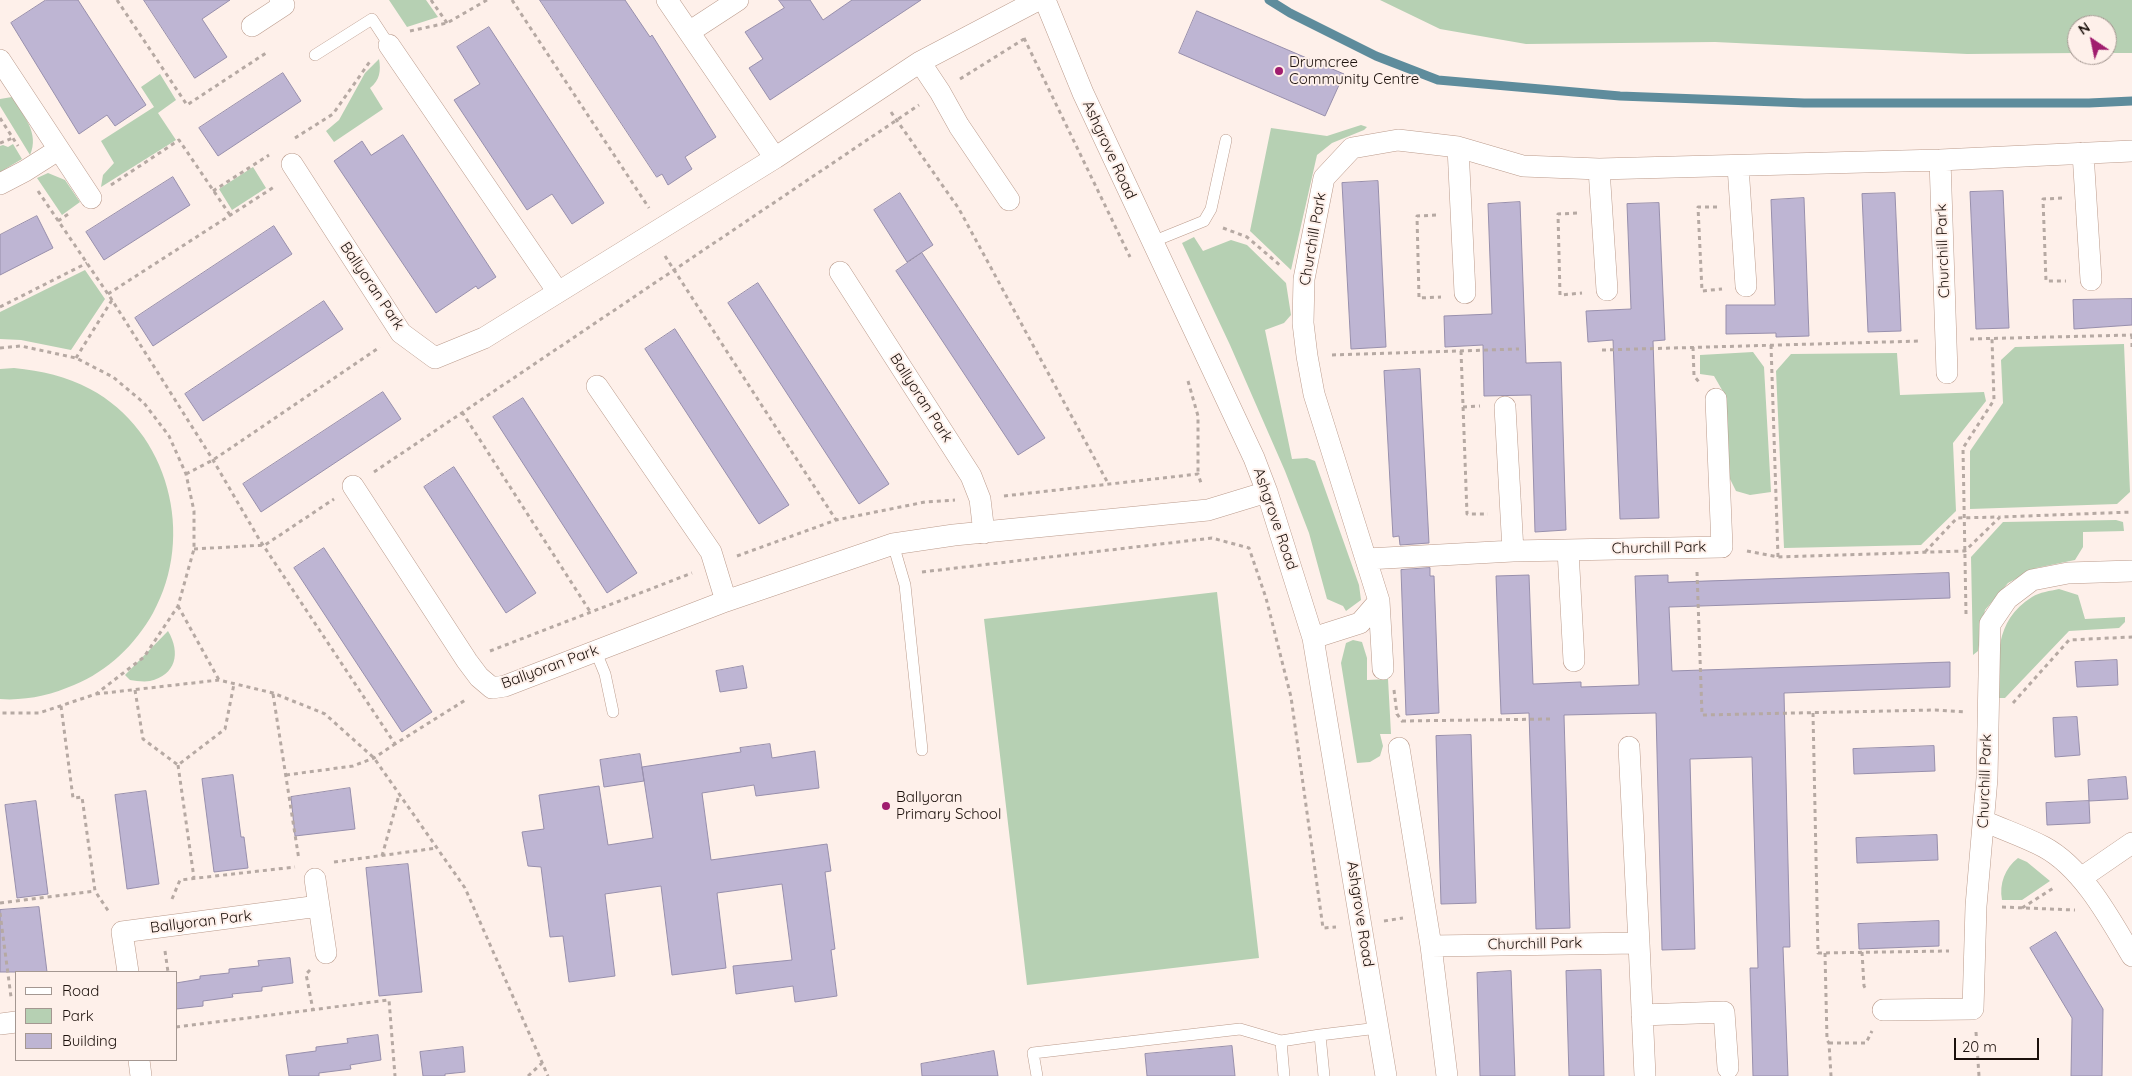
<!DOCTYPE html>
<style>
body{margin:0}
#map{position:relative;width:2132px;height:1076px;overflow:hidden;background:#fef0ea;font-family:Quicksand,sans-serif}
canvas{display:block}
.legend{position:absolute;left:15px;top:971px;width:162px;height:90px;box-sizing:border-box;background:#fef0ea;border:1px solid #a49791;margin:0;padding:6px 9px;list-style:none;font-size:15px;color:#1c110c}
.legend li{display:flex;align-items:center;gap:10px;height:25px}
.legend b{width:25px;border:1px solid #a49791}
.north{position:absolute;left:2067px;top:15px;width:50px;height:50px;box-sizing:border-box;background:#fef0ea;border:1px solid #a49791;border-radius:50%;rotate:326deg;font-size:14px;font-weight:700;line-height:20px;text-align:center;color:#1c110c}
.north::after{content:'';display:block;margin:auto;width:18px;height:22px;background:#a01d6e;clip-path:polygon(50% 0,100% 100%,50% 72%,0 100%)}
.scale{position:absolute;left:1954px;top:1038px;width:85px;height:22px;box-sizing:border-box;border:2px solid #1c110c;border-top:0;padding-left:6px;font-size:15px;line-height:18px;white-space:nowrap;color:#1c110c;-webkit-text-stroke:4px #fef0ea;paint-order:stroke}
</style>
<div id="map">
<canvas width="2132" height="1076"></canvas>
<ul class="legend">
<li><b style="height:6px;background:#fff"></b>Road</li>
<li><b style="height:14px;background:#b6d0b3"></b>Park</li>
<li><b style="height:14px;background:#beb5d3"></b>Building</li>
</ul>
<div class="north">N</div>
<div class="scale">20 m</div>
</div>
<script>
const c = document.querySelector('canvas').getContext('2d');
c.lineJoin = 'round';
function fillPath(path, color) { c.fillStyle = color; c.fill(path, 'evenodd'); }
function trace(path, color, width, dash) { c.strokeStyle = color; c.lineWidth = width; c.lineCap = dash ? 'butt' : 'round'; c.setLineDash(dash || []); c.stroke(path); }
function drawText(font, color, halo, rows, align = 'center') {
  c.font = font + ' Quicksand,sans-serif'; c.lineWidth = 4; c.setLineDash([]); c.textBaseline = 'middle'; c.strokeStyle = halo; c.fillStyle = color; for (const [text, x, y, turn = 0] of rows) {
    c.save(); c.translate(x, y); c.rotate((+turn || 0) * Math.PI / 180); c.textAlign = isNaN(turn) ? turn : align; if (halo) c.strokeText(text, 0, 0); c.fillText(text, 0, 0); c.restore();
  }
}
fillPath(new Path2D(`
 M389 0H426L438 17 407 27Z
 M1380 0H2132V53H2107V25H2077V53L1967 54 1715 42 1526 44 1440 29Z
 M379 59C381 71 380 80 370 88L383 109 334 142 326 131 339 120 365 73Z
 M160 74 176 100 158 113 176 140 101 187 103 175 114 163 101 141 154 107 141 87Z
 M12 97C23 115 40 133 30 155L0 106V99Z
 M1361 125 1367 127 1364 130 1332 143 1317 155 1291 270 1250 231 1271 128 1327 136Z
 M13 144 22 159 0 172V146L3 145 8 147Z
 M253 167 266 188 232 210 219 189Z
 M48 173 65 180 80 202 62 215 37 178Z
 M1194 237 1203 251 1231 240 1247 245 1286 283 1291 315 1284 323 1265 330 1292 459 1307 458 1315 461 1359 585 1361 600 1346 611 1343 606 1327 599 1309 533 1285 471 1230 345 1182 243Z
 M85 270 105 299 71 350 21 340 0 339V312Z
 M2124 344 2130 492 2117 504 1970 509V451L2003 403 2001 360 2015 347Z
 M1753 352 1764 367 1771 492 1750 495 1736 491 1728 475 1725 395 1714 376 1700 374V355Z
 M1897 353 1900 395 1984 392 1986 401 1953 443 1956 511 1921 545 1784 548 1776 371 1791 354Z
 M14 368C42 371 66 376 90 389 169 431 196 536 153 613 135 645 108 671 74 685 51 695 25 701 0 699V369Z
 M2116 520 2123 522 2124 531 2083 532V547L2075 560 2036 568 2008 583 1985 610 1978 651 1973 655 1971 557 2003 522Z
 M2059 589 2078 595 2085 619 2125 617V622L2119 628 2069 631 2005 698H1997C1999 657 1993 622 2032 597 2040 592 2050 591 2059 589Z
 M1217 592 1259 958 1027 985 984 619Z
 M168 631C181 653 176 675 150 681 144 682 136 681 130 680L125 675Z
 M1353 640 1362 642 1367 658V680L1388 679 1391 734H1380L1383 746 1380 756 1370 762 1357 763 1341 663 1346 643Z
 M2018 858 2027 862 2050 881 2022 900H2002C1999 884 2005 868 2018 858Z`), '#b6d0b3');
trace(new Path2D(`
 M1269 0 1290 13 1376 56 1438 80 1620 96 1804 103H2089L2132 101`), '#5e8c9c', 9);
const building = new Path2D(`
 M46 0H78L146 105 115 126 107 115 79 134 11 23Z
 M144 0H230L202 19 227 57 195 78Z
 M540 0H625L650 37 652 35 716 137 685 157 692 169 668 185 662 174 657 177Z
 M779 0H810L823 20 852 0H921L770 100 749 68 763 59 745 32 784 8Z
 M1197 11 1344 74 1325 116 1179 53Z
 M489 27 604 203 572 224 552 194 527 210 454 100 480 84 457 47Z
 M283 73 301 101 218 156 199 128Z
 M403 135 496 277 478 289 476 286 436 313 334 161 362 141 371 155Z
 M173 177 190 205 104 260 86 232Z
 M1378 181 1386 347 1351 349 1342 183Z
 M2003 191 2009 328 1976 329 1970 192Z
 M900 193 933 245 907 262 874 210Z
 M1895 193 1901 331 1868 332 1862 194Z
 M1804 198 1809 336 1776 337V333L1726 334V305H1775L1771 200Z
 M1520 202 1526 363 1561 362 1566 530 1535 532 1531 395 1484 396 1483 345 1445 347 1444 316 1492 314 1488 204Z
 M1659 203 1665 340 1653 341 1659 518 1620 519 1613 340 1588 342 1586 311 1631 309 1627 204Z
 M37 216 53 248 0 275V235Z
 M274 226 292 254 153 346 135 318Z
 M922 253 1045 438 1018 455 896 271Z
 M758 283 889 484 859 504 728 303Z
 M2132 299V325L2074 329 2073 300Z
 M324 301 343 329 203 421 185 394Z
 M675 329 789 505 759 524 645 349Z
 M1420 369 1429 543 1400 545 1399 536 1393 537 1384 371Z
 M383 392 401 419 261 512 243 484Z
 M523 398 637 573 607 593 493 417Z
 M454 467 536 593 506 613 424 487Z
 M324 548 432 712 402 732 294 568Z
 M1430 568V576H1434L1439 713 1406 715 1401 570Z
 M1949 573 1950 598 1669 607 1672 671 1950 662V687L1784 693 1790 947H1783L1788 1076H1753L1750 968H1758L1752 757 1690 759 1695 949 1662 950 1656 713 1564 715 1570 928 1536 929 1529 713 1501 714 1496 576 1529 575 1533 684 1581 682V687L1639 685 1635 576 1668 575V582Z
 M2117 660 2118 685 2077 687 2075 662Z
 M743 666 747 688 720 692 716 671Z
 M2077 717 2080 755 2055 757 2053 718Z
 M1471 735 1476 903 1441 904 1436 736Z
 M770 744 772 758 815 751 819 788 756 796 754 785 702 793 711 860 827 844 831 871 825 872 835 949 831 950 837 996 795 1002 793 986 736 994 733 966 792 960 782 884 717 893 726 968 672 975 661 886 605 894 615 976 569 982 563 936 550 937 541 867 528 866 522 832 544 829 539 795 599 786 608 845 653 838 642 767 741 752 740 748Z
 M1934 746 1935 771 1854 774 1853 749Z
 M640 754 644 781 604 787 600 760Z
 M233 775 241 837H244L248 868 214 872 202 779Z
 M2126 777 2128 799 2089 801 2088 780Z
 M350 788 355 829 295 836 291 797Z
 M146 791 159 884 127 889 115 795Z
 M36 801 48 894 17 898 5 805Z
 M2089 801 2090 823 2047 825 2046 803Z
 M1937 835 1938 860 1857 863 1856 838Z
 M408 864 422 992 379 996 366 868Z
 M39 907 47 972H0V910Z
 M1939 921V946L1859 949 1858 924Z
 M2056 932 2103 1009 2102 1076H2071L2072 1018 2030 948Z
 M290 958 293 983 262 987V991L232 994 233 997 203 1001V1006L176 1009V983L200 979V976L229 973V969L259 966 258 961Z
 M1601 970 1604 1076H1569L1566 971Z
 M1511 971 1515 1076H1480L1477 973Z
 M378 1035 381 1060 350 1065 351 1069 319 1073V1076H289L286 1055 316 1051V1047L348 1043 347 1039Z
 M1232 1046 1235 1076H1147L1145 1054Z
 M463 1047 465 1072 445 1074V1076H423L420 1052Z
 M994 1051 998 1076H922L921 1064Z`);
fillPath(building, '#beb5d3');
trace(building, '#988fac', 1);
const lane = new Path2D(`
 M315 55 372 19 389 45
 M1152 242 1204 221 1211 209 1226 140
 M893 544 905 585 922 750
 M596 652 605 674 613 712
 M1037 1076 1033 1053 1240 1029 1281 1041
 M1284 1076 1281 1041 1320 1035
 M1324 1076 1320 1035 1378 1028`);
const street = new Path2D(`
 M667 0 775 158
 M1045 0 1083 93 1254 458 1267 492 1313 638 1386 1076
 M252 26 284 5 280 0
 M689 32 738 0
 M389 45 558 292
 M0 60 91 198
 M920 62 940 92 959 126 1009 200
 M1458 147 1465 293
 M2083 153 2091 280
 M1940 160 1947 373
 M292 164 401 333 435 358 484 338 775 158 920 62 1038 0
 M1738 166 1746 286
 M1599 169 1607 290
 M0 184 25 171 58 150
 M840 272 971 476 980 499 984 533
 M597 386 711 552 726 601
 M1505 407 1513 551
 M353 486 467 661 479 677 492 688 505 686 726 601 893 544 954 535 1208 510 1267 492
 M1568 550 1574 661
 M1367 559 1513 551 1722 547 1716 399
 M1379 601 1383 669
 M1313 638 1360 623 1379 601 1314 394 1307 356 1303 323 1304 279 1324 178 1352 148 1398 140 1458 147 1523 166 1599 169 1940 160 2132 151
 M1629 747 1639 943
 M1399 748 1431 946 1447 1076
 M1984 821C2004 830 2025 837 2044 847 2083 868 2110 919 2132 956
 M2081 878 2132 843
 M315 879 326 953
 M1431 946 1639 943 1645 1076
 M128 972 122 932 319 906
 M1883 1010 1973 1009 1976 906 1987 778 1990 624 2007 599 2032 580 2068 573 2132 571
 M1642 1015 1724 1012 1728 1068
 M0 1024 16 1022
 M139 1060 141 1076`);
trace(lane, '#bb9b8c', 12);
trace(street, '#bb9b8c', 22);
trace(new Path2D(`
 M117 0 187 105 266 53
 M431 0 447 23
 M512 0 649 208
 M410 31 447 23 487 0
 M1024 38 1130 257
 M960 79 1024 39
 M891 112 959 209 1109 485
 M0 118 18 146
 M295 138 333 114 371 60
 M0 143 13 138
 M111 185 179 140 230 215
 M38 191 112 300 213 460 259 539 395 744 467 699
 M213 191 269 155
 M2062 198 2043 199 2046 281H2066
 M1717 207H1698L1702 291 1722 289
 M1577 213 1558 214 1560 295 1582 293
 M1436 215 1417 216 1419 298 1441 297
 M58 221 70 213
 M1223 228 1247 237 1282 267
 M665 256 836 520
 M108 294 274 187
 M0 307 87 263
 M2132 335V347
 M1970 339 2132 335
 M1771 345 1778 557
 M1693 347 1694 376 1699 382
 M0 348 21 346 76 358 113 377 144 403 169 436 186 474 194 511V549L178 606 144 657 96 694 39 713H0
 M1602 350 1921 341
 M1461 351 1467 514H1488
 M1332 355 1519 349
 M76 358 112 300
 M1188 381 1198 416V474
 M1463 407 1480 406
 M462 412 591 613
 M374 472 919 105
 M186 474 213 460 380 347
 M1004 496 1198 474 1202 486
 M194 549 265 545 334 499
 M1747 551 1778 557 1965 551 2000 517 2132 512
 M1925 552 1957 518 1999 517
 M737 556 836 520 925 502 955 500
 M922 572 1212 538 1249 548 1266 598 1291 697 1323 928 1336 927
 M1697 572 1702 715 1935 710 1965 712
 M178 606 219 680
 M1966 614 1963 448 1994 400 1992 339
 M490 651 692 573
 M135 690 143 739 178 765 225 729 234 684
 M1394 690 1397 714 1403 722
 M96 694 219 680 273 693 325 714 374 758 465 888 548 1076
 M273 694 299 860
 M2013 703 2069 640 2132 637
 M61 706 73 798 82 797 95 891 109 912
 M1813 713 1818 953 1949 951
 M1402 721 1550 719
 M178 765 194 878
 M286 775 353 766 374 758 395 744
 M382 856 399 795
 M334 862 437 848
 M172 899 180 880 295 867
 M0 903 95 891
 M2002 907 2075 910
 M2022 908 2055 887
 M0 913 11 997
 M1384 921 1403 918
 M165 951 168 972
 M1862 952 1864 986 1867 991
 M1825 953 1827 1040 1829 1043 1831 1076
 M310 970 306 974 313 1010
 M176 1027 389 1000 395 1076
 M1976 1032 1979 1076
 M1829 1043H1866L1872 1031
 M528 1076 542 1063`), '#b6a9a3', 3, [4, 4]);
trace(lane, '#fff', 11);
trace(street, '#fff', 21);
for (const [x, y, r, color] of [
 [1279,71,5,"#a01d6e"],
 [886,806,5,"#a01d6e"]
]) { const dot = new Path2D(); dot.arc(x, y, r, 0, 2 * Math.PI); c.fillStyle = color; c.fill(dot); trace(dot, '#fef0ea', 2); }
drawText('15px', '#1c110c', '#fef0ea', [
 ["Drumcree",1289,62],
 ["Community Centre",1289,79],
 ["Ballyoran",896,797],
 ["Primary School",896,814]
], 'left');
drawText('15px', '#1c110c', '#fef0ea', [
 ["Ashgrove Road",1109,150,65],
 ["Churchill Park",1313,239,-80],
 ["Churchill Park",1943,251,-92],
 ["Ballyoran Park",372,286,56],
 ["Ballyoran Park",921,398,57],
 ["Ashgrove Road",1275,519,71],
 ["Churchill Park",1659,548,-1],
 ["Ballyoran Park",550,667,-20],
 ["Churchill Park",1985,781,-88],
 ["Ashgrove Road",1360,914,81],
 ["Ballyoran Park",201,922,-7],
 ["Churchill Park",1535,944,-1]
]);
</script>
